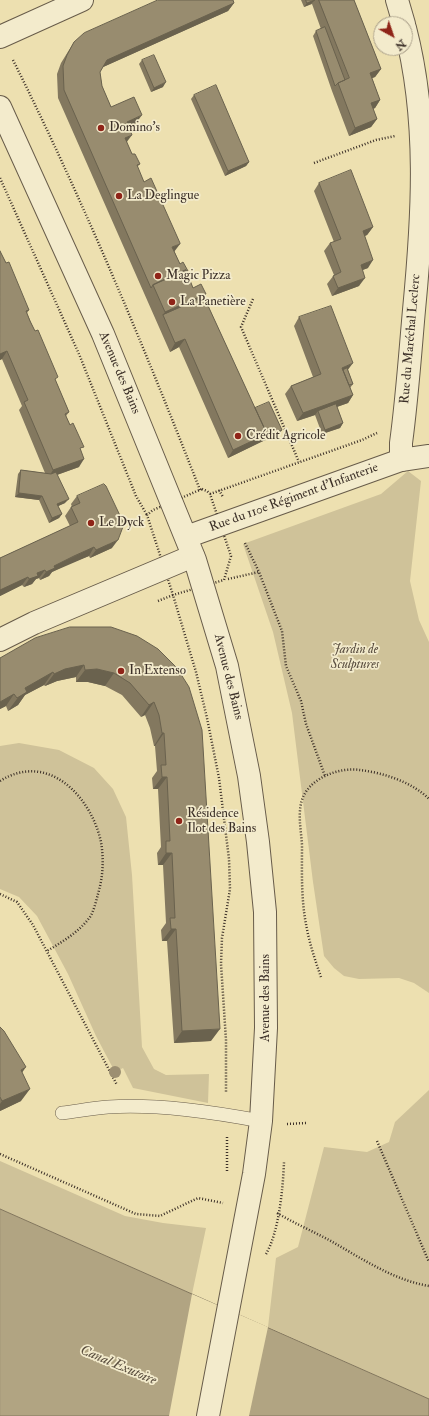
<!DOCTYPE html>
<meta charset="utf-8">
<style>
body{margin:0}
#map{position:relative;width:429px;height:1416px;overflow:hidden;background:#ede0b0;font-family:"IM FELL Double Pica",serif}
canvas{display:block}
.north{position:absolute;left:373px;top:16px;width:40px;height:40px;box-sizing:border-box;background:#f3ebcc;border:1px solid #aaa08a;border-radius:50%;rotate:140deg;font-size:11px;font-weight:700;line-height:16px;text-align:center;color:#3c3028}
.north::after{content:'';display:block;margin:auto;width:14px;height:18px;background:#8f2418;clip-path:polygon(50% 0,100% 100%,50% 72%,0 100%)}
</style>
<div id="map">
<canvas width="429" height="1416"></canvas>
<div class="north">N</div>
</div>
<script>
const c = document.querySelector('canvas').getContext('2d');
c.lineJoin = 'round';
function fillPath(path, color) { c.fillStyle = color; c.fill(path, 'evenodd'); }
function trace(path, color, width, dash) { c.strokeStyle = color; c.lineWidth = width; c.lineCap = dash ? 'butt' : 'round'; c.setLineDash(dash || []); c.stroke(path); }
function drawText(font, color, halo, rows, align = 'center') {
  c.font = font + ' "IM FELL Double Pica",serif'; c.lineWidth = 3.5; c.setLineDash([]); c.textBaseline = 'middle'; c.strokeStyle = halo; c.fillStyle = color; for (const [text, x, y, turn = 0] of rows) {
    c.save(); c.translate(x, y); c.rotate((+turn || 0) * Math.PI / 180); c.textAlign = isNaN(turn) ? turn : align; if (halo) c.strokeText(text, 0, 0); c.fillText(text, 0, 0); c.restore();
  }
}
fillPath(new Path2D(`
 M408 471 421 481 410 581 419 620 429 642V993L414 983 399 978 359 979 344 976 334 968 324 956 313 882 292 713 273 632 243 544 381 494Z
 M19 743 59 750 94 768 113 789 126 817 132 875 142 1047 154 1069 166 1075 209 1074 208 1103 133 1088 123 1068 115 1072 96 1036 68 974 37 916 19 897 0 889V746Z
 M429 1090V1399L268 1327 276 1258 298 1247 324 1147 367 1152 389 1142 395 1122Z
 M0 1161 125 1216 163 1223 206 1228 192 1294 0 1209Z`), '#cfc299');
const water = new Path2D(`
 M0 1209 429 1399V1416H0Z`);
fillPath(water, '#b1a482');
trace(water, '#82765e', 1);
fillPath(new Path2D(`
 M192 1294 268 1327 249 1416H169Z`), '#ede0b0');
const service = new Path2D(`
 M62 1113C78 1111 93 1108 108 1107 159 1104 212 1112 261 1121`);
const minor = new Path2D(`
 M397 0 404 24
 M0 37 82 0
 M401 460V443C407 399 410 355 414 310 423 216 429 120 405 28
 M0 640 34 623 193 556`);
const tertiary = new Path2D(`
 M0 107 103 334 195 560 227 666 249 776 258 842 265 912 266 1028 261 1121 254 1174 208 1416
 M186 537 401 460 429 456`);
trace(service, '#685c4a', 14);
trace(minor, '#685c4a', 24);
trace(tertiary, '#685c4a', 24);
trace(new Path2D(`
 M13 60C83 200 143 344 200 490
 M314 163 376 140 395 136
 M0 178 79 354 136 496 147 515
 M253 299 241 327 299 462
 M202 489 207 491 210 494 231 556 224 580 173 595 147 515 153 510Z
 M219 490 223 497
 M210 494 362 440 377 433
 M245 543 259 572 282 631 286 666 301 701 306 724 325 776
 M228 579 259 572
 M158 601 173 595 196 672 207 718 219 778 229 859 230 889 222 938 221 964 226 1040V1093
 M0 781C48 751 91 796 101 842 104 860 103 877 98 894 96 901 94 911 90 917 79 932 62 942 47 951
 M0 894 17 902 33 925 117 1085
 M321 977C315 960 309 942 306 924 301 898 302 872 302 845 301 829 297 812 303 797 312 777 340 767 360 770 384 773 412 782 429 799
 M287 1124 306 1123
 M377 1141 429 1262
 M0 1154 136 1214 160 1216 198 1198 223 1203
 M227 1171V1136
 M277 1213C294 1223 312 1231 329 1240 361 1258 393 1280 429 1286
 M266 1254C279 1232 283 1188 284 1162`), '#3c3028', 2.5, [1, 2]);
trace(service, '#f3ebcc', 13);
trace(minor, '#f3ebcc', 22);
trace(tertiary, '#f3ebcc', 22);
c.fillStyle = '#9c8f72';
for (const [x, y] of [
 [115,1072]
]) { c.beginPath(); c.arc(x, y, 6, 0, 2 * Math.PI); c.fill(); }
fillPath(new Path2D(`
 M301 0H354L381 69 375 77 372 78 380 100 375 108 373 109 377 119 371 127 349 136 332 91 313 36 316 31 321 29 312 4 304 7Z
 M234 3 228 11 103 67 100 72 102 86 111 107 136 123 128 127 127 143 132 154 140 164 137 167 180 264 187 273 193 288 204 297 255 408 279 434 261 442 228 458 179 347 170 352 58 98 57 74 61 63 74 42Z
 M142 60 163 87 151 92 139 64Z
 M194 95 249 162 246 166 225 176 191 99Z
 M319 183 373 227 367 235 365 236 368 268 362 270 359 286 332 296 327 284 334 275 324 251 330 243 334 242 314 191Z
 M0 251 6 263 29 310 27 313 69 412 66 416 81 451 79 467 57 475 65 503 58 506 62 514 59 518 49 523 39 500 15 497 18 474 21 470 45 473 19 410 22 406 2 359 0 360Z
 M299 317 348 370 353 384 350 388 353 395 348 403 337 407 343 423 340 428 322 434 315 415 297 421 285 394 291 386 313 377 294 326Z
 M77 496 112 548 90 558 89 556 68 564 52 572 49 576 40 580 39 578 36 579 32 584 24 587 22 585 0 596V558L70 526 65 516 71 507H72L71 504Z
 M158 649 211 1041 174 1043 167 941H162L161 930 166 923 163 865H158L157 853 161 847 158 789H153L152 778 157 771 155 746H154L150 728 145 715 141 717 122 695 105 686 88 682H76V677L57 681 45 686 44 685 25 695 18 705 8 711 6 706 0 709V658Z
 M0 1027 22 1073 21 1101 0 1111Z`), '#83785f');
fillPath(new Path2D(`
 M315 0 311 4 304 7 307 3Z
 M234 3 228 11 101 68 107 60Z
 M381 69 375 77 364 81 370 73Z
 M166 82 163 87 151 92 154 88Z
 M380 100 375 108 365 112 371 103Z
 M142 115 136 123 121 131 127 122Z
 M377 119 371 127 349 136 355 128Z
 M132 135 126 143 125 138Z
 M249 162 246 166 225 176 228 171Z
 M373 227 367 235 357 239 363 231Z
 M180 244 174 252 172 247Z
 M373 260 368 268 355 273 361 265Z
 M365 278 359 286 332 296 338 288Z
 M206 294 198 305 163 315 165 312Z
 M185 339 179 347 170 352 175 343Z
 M7 351 2 359 0 360V354Z
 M353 363 347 371 341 374 342 368Z
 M353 395 348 403 319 413 318 411 315 415 297 421 303 413Z
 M343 423 340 428 322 434 325 430Z
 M282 430 279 434 261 442 264 438Z
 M267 434 261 442 228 458 233 450Z
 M84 459 79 467 48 478 53 470Z
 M19 493 42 496 39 500 15 497Z
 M69 499 65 503 54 508 57 504Z
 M62 514 59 518 49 523 52 518Z
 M118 540 112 548 90 558 96 550Z
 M94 547 89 556 52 572 49 576 40 580 46 572 54 566Z
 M45 570 39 578 36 579 32 584 24 587 29 579 37 573Z
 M28 577 22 585 0 596V590Z
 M84 665 76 677 57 681 45 686 54 674 65 669Z
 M97 669 114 673 105 686 88 682H76L85 670Z
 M53 672 44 685 25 695 18 705 8 711 25 688Z
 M14 694 6 706 0 709V702Z
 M154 702 145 715 141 717 149 705Z
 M162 733H164L155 746H154Z
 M162 777H167L158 789H153Z
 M166 853H172L163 865H158Z
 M171 929H176L167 941H162Z
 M220 1029 211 1041 174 1043 182 1031Z
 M26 1067 17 1080 21 1070Z
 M30 1089 21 1101 0 1111V1104L2 1101Z`), '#6a624e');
const building = new Path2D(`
 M158 0H233L234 3 107 60 100 72 102 86 111 107 134 97 142 115 127 122 132 135 125 138 132 154H135L140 164 137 165 144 182 151 178 180 243V244L172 247 180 264 183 262 188 271 186 272V270L153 285 151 288 64 90 63 66 67 55 74 42 84 33Z
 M306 0H315L307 3Z
 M319 0H354L381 69 370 73 380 100 371 103 377 119 355 128 338 83 349 78Z
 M325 27 345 80 338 83 335 86 316 31Z
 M154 55 166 82 154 88 142 60Z
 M216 85 249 162 228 171 194 95Z
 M351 170 373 227 363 231 373 260 361 265 365 278 338 288 333 276 341 272 330 243 341 239 319 183Z
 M0 251 6 263 9 262 29 310 26 311 30 321 35 331 38 330 58 377 55 379 69 412 65 414 70 425 73 423 84 447 80 448 84 459 53 470 24 402 28 400 7 351 0 354Z
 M186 270 193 288 201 284 206 294 165 312 153 285Z
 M204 297 267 434 233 450 185 339 175 343 163 315Z
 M331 306 353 363 342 368 353 395 303 413 291 386 321 374 299 317Z
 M347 368 353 384 349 385 343 370Z
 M269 402 282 430 264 438 267 434 255 408Z
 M336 404 343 423 325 430 318 411Z
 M21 470 51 474 56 472 69 499 57 504 62 514 52 518 42 496 19 493Z
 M104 484 106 486 124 524 118 540 96 550 94 547 74 556 54 566 55 568 46 572 45 570 37 573 38 576 29 579 28 577 0 590V558L78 522 71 507 80 503 77 496Z
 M70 627H111L137 636 158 649 177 668 189 687 202 730 220 1029 182 1031 176 929H171L170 918H175L172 853H166V841H170L167 777H162L161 765H166L164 733H162L159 715 154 702 149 705 130 683 114 673 97 669 85 670 84 665 65 669 54 674 53 672 25 688 27 692 17 698 14 694 0 702V658L35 638Z
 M0 1027 4 1031 26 1067 21 1070 30 1089 2 1101 0 1097Z`);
fillPath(building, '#988c6f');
trace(building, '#6a624e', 1);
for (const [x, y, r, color] of [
 [101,128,4,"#8f2418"],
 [119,196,4,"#8f2418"],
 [158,276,4,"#8f2418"],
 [172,302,4,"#8f2418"],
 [238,436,4,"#8f2418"],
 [91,523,4,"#8f2418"],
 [121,671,4,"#8f2418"],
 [179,821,4,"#8f2418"]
]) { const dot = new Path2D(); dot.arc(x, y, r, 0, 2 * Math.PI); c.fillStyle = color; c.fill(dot); trace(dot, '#f3ebcc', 1.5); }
drawText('13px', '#3c3028', '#f3ebcc', [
 ["Domino's",109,128],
 ["La Deglingue",127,196],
 ["Magic Pizza",166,276],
 ["La Panetière",180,302],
 ["Crédit Agricole",246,436],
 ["Le Dyck",99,523],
 ["In Extenso",129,671],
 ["Résidence",187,814],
 ["Ilot des Bains",187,829]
], 'left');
drawText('13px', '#3c3028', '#f3ebcc', [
 ["Rue du Maréchal Leclerc",411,339,-85],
 ["Avenue des Bains",119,373,67],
 ["Rue du 110e Régiment d'Infanterie",294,498,-20],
 ["Avenue des Bains",228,677,76],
 ["Avenue des Bains",266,998,-90]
]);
drawText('italic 13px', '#594d3f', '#f3ebcc', [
 ["Jardin de",355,650],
 ["Sculptures",355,665]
]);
drawText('italic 14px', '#594d3e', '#f3ebcc', [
 ["Canal Exutoire",118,1366,23]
]);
</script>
